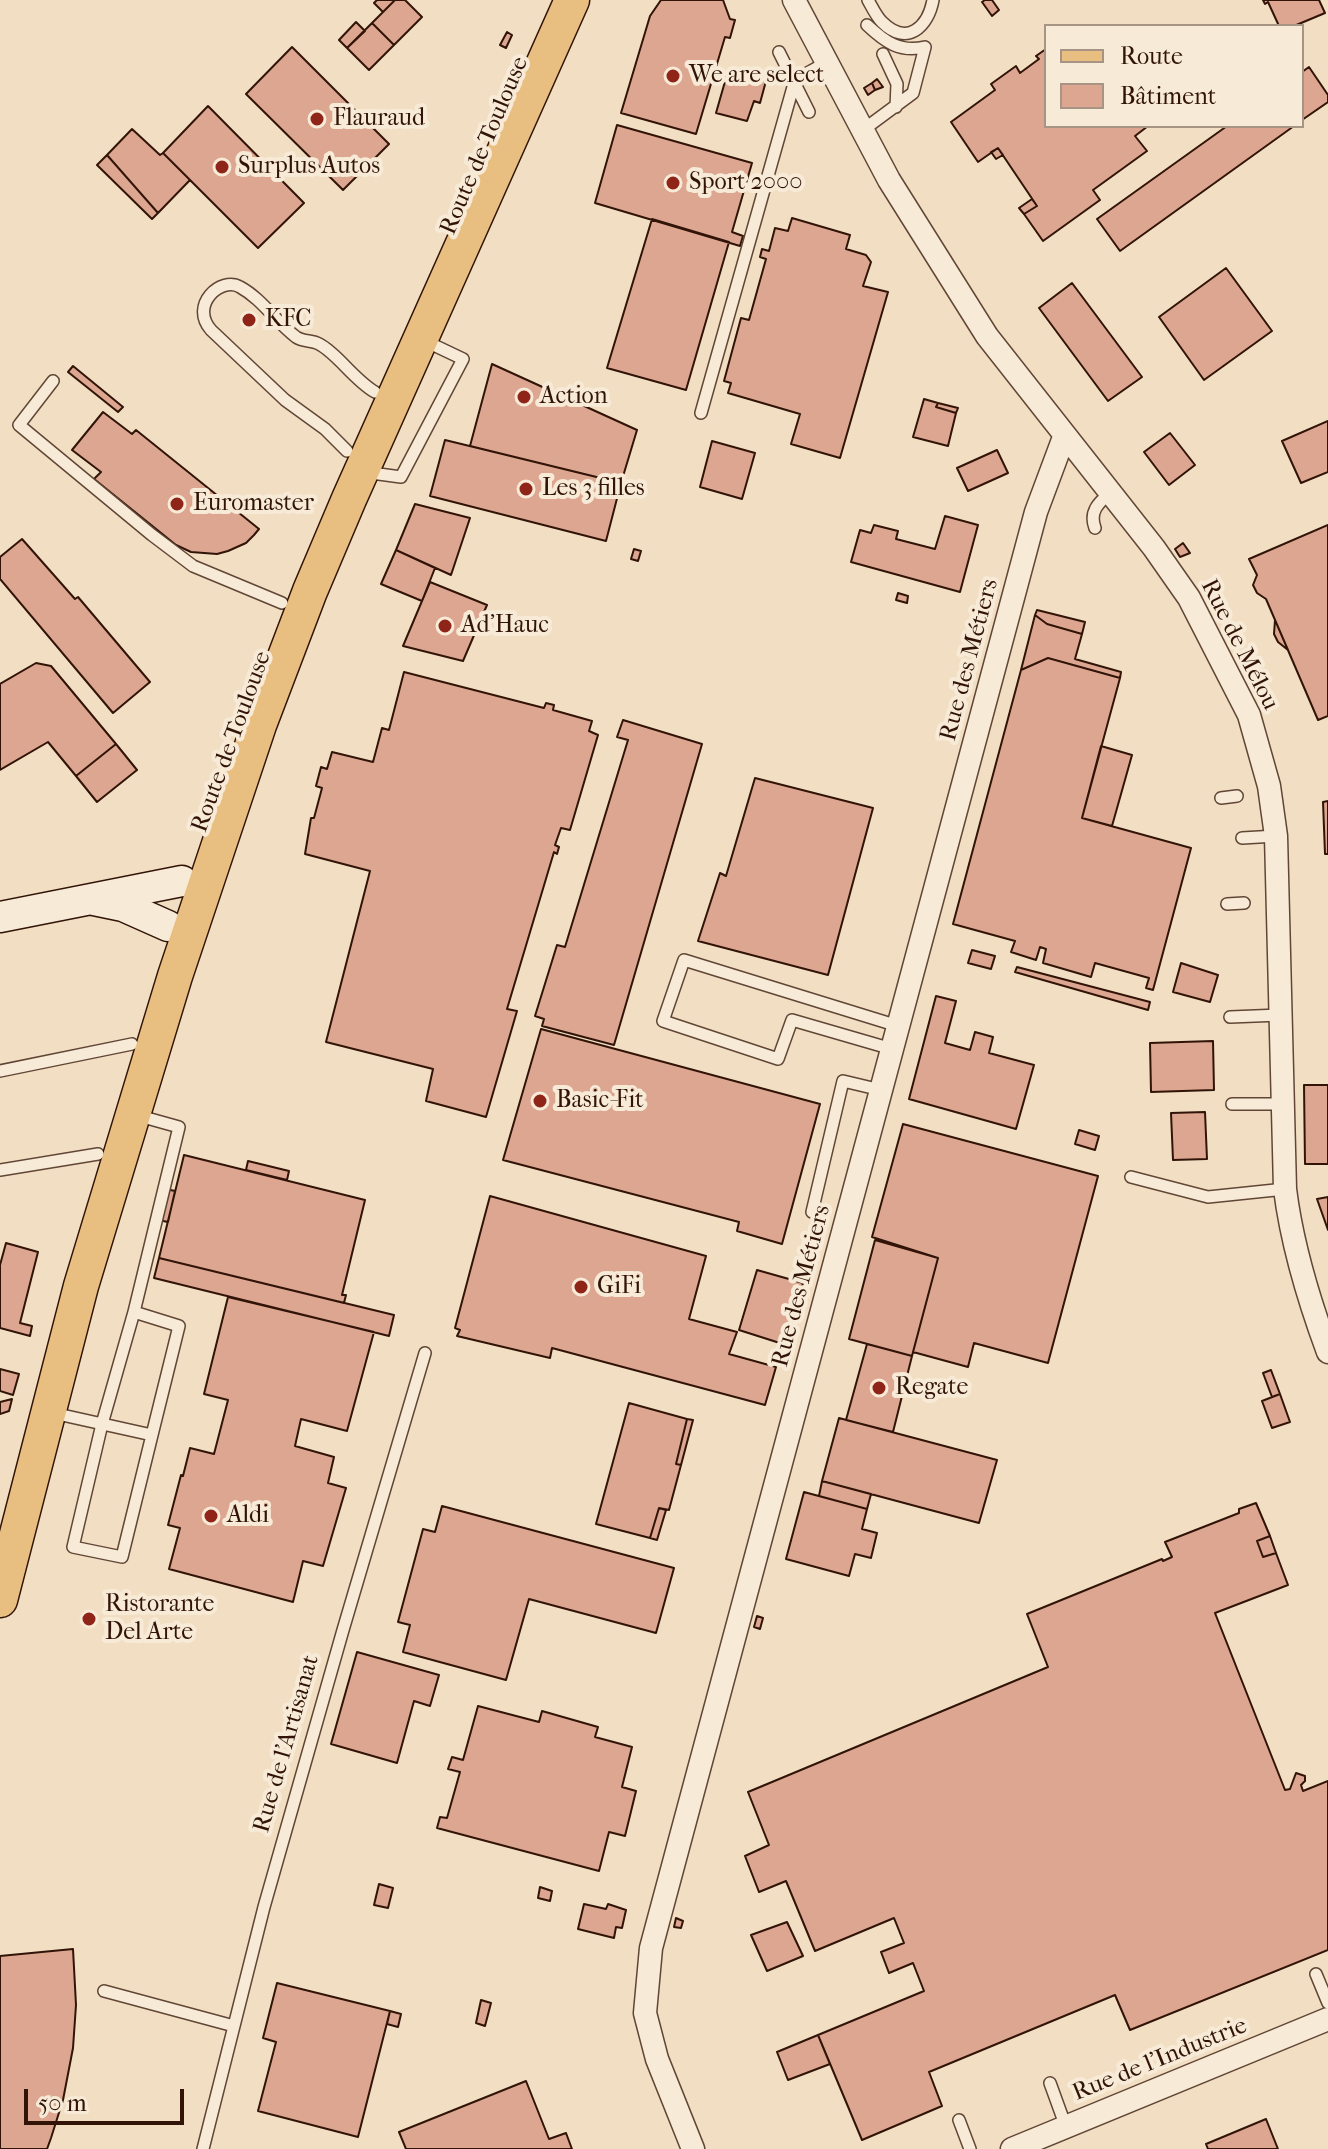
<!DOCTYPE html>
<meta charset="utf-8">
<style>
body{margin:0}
#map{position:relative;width:1328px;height:2149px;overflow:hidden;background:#f2dec2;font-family:"IM FELL French Canon",serif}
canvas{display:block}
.legend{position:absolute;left:1044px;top:24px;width:260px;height:104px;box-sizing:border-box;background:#f7ead7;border:2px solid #a89484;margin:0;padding:10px 14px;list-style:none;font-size:24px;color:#311407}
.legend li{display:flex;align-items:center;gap:16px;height:40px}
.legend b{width:40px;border:2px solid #a89484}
.scale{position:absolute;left:24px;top:2089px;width:160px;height:36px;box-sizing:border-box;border:4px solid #311407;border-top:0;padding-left:10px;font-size:24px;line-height:28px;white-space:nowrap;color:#311407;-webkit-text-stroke:6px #f7ead7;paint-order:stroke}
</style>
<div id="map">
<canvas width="1328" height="2149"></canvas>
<ul class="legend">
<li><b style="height:10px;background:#e9bf81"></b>Route</li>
<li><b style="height:22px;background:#dca691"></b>Bâtiment</li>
</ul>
<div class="scale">50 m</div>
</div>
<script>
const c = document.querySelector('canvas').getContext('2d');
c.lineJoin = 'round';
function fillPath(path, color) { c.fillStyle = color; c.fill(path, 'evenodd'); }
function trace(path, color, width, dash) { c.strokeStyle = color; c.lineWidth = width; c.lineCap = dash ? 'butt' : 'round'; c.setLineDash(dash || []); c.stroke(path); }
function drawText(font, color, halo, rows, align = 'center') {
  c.font = font + ' "IM FELL French Canon",serif'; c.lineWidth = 8; c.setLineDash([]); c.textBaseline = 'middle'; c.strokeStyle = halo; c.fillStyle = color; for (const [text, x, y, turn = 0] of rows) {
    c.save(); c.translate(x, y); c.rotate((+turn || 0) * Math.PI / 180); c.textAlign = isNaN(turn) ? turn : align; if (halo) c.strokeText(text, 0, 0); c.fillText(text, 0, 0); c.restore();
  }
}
const building = new Path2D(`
 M377 0H395L383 12 374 3Z
 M395 0H405L422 17 394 45 372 23Z
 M661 0H723L730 19 735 20 730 38 725 37 696 134 621 113 650 16Z
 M985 0H992L999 10 992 16 982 2Z
 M1263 0H1319L1325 13 1294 26H1279L1268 2 1265 4Z
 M356 22 365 31 347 48 339 40Z
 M372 23 394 45 369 70 347 48Z
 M507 32 512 35 506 48 500 45Z
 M292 47 389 144 343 190 246 94Z
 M1046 49V126H1148L1135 136 1147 151 1093 190 1100 200 1043 241 1024 214 1037 206 998 148 978 162 951 122 995 90 991 84 1016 66 1020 73 1039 59 1036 56Z
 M1309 67 1328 95V102L1302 120V72Z
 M728 71 766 81 760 103 754 101 747 121 716 113Z
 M877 79 883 87 875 90 872 83Z
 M872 83 875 90 868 95 864 88Z
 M208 106 304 203 258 248 163 153Z
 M617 125 752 163 732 232 743 236 740 246 595 203Z
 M1227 126H1294L1120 251 1097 219Z
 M132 129 160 155 163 153 190 180 158 213 107 155Z
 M998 148 1003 155 996 159 991 152Z
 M107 155 158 213 152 219 97 165Z
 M1032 199 1037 206 1024 214 1019 208Z
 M792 218 850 235 846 249 866 255 871 262 863 286 888 292 840 458 791 444 800 414 728 393 731 383 724 381 741 318 749 320 766 259 760 257 762 249 769 251 775 228 788 231Z
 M652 219 729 242 686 390 607 368Z
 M1226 268 1272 331 1204 380 1159 317Z
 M1072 283 1142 377 1108 401 1039 308Z
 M492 364 637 430 621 483 470 446Z
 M73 366 123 407 118 412 68 372Z
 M924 399 938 403 936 407 956 413 948 446 913 437Z
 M938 403 958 408 956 413 936 407Z
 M103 412 132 434 136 430 259 529 254 535 246 543 228 551 217 554 191 552 176 545 94 479 101 472 72 450Z
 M1328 421V472L1301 483 1282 441Z
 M1170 433 1195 465 1169 485 1144 452Z
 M445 440 621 483 606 541 430 496Z
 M712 441 755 453 742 499 700 487Z
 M997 450 1008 473 968 491 957 468Z
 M415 504 470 518 451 575 396 550Z
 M945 516 978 525 960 592 851 562 860 530 871 533 874 525 898 531 896 539 935 549Z
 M1328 525V716L1318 720 1266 599 1257 593 1253 585 1257 575 1249 559Z
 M22 539 75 599 78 597 150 682 113 713 0 579V557Z
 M1183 543 1190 553 1180 557 1175 549Z
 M634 549 641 551 638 561 631 559Z
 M396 550 435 568 422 601 381 584Z
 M430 582 487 605 463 661 403 646Z
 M898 593 908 596 907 603 896 600Z
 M1037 610 1085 622 1082 634 1047 624 1035 615Z
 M1035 615 1047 624 1082 634 1075 659 1121 672 1120 678 1048 658 1021 670Z
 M1275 620 1288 650 1278 642 1274 634Z
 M1048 658 1120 678 1082 818 1191 848 1153 990 1146 988 1149 978 1095 963 1091 977 1043 963 1046 949 1040 947 1036 960 1011 952 1015 941 953 924 1021 670Z
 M36 663 51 666 116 744 76 776 48 742 0 770V684Z
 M404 672 544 708 546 703 554 705 553 710 592 721 589 731 598 735 570 830 561 828 555 845 559 847 557 854 554 852 507 1009 517 1011 486 1117 426 1101 433 1069 326 1042 370 871 305 854 311 818H314L322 788 316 786 321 767 327 769 332 752 373 762 382 728 389 730Z
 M623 720 702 744 614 1045 542 1026 544 1019 535 1016 557 945 565 947 628 740 617 737Z
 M116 744 137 770 97 802 76 776Z
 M1101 746 1132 755 1112 826 1082 818Z
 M755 778 873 808 828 975 698 941 720 873 726 876Z
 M1328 801V854H1325L1323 802Z
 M972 950 995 956 991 969 968 963Z
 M1181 963 1218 975 1210 1002 1173 992Z
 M1017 967 1150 1002 1148 1010 1015 972Z
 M936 996 956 1001 945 1043 970 1050 975 1032 993 1037 989 1053 1034 1065 1016 1129 909 1099Z
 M541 1029 820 1104 782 1244 737 1231 739 1222 503 1160Z
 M1213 1041 1214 1090 1151 1092 1150 1043Z
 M1304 1085H1328V1164H1305Z
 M1205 1112 1207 1159 1173 1160 1171 1113Z
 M903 1124 1098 1176 1048 1363 974 1343 968 1367 913 1352 938 1258 872 1237Z
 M1079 1130 1099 1136 1095 1150 1075 1144Z
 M184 1155 365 1200 342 1295H346L344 1303 159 1258Z
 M248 1161 289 1171 287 1180 246 1170Z
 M166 1189 175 1191 168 1222 158 1220Z
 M490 1196 706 1256 689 1319 737 1332 729 1354 776 1367 765 1405 552 1348 550 1358 457 1336 460 1330 455 1328Z
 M1328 1197V1230L1317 1199Z
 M875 1240 938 1258 912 1356 849 1339Z
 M6 1243 38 1252 20 1323 32 1326 30 1336 0 1328V1265Z
 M159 1258 394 1315 389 1336 154 1278Z
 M757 1270 803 1283 786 1345 739 1330Z
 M228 1297 374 1332 347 1431 301 1419 295 1446 334 1457 328 1483 346 1488 323 1566 303 1561 293 1602 169 1569 180 1528 168 1525 181 1475 183 1476 190 1448 214 1454 228 1400 204 1394Z
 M867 1344 912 1356 893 1432 846 1420Z
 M0 1369 19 1374 13 1395 0 1391Z
 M1271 1370 1280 1394 1272 1397 1263 1373Z
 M1280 1394 1290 1422 1272 1428 1262 1401Z
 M12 1399 9 1411 0 1414V1402Z
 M629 1403 687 1419 676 1464 681 1465 669 1510 659 1508 650 1538 596 1524Z
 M839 1418 997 1460 979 1523 822 1481Z
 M687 1419 693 1420 681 1465 676 1464Z
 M822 1481 871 1494 867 1509 819 1496Z
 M804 1492 867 1509 862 1529 877 1533 871 1558 855 1554 849 1576 786 1559Z
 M1256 1503 1270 1536 1257 1541 1263 1557 1276 1553 1288 1585 1215 1613 1285 1790 1290 1789 1296 1773 1305 1776V1781L1301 1785 1303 1791 1328 1781V1950L1130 2030 1115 1995 929 2072 942 2106 862 2140 818 2035 924 1991 913 1963 889 1973 881 1952 904 1943 894 1918 815 1951 786 1881 759 1892 745 1856 769 1845 748 1792 1048 1667 1027 1614 1162 1559 1163 1561 1172 1557 1165 1542 1239 1513V1509Z
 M442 1506 674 1568 656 1633 529 1599 506 1680 403 1652 410 1625 398 1622 423 1529 435 1532Z
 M659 1508 666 1510 657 1540 650 1538Z
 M1270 1536 1276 1553 1263 1557 1257 1541Z
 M757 1616 763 1618 760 1629 754 1627Z
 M357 1652 439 1675 430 1706 414 1701 397 1763 331 1744Z
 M478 1706 539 1722 542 1711 598 1727 595 1737 632 1747 622 1787 636 1791 625 1836 609 1832 599 1871 437 1828 440 1817 447 1818 460 1772 448 1769 452 1757 463 1760Z
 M379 1884 393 1888 388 1908 374 1905Z
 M540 1887 552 1891 550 1901 538 1898Z
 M584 1904 606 1909 608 1904 626 1910 622 1928 616 1927 614 1938 578 1929Z
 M676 1918 683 1921 681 1928 674 1927Z
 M787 1922 803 1956 767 1971 751 1935Z
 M73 1949 76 2005 73 2048 63 2100 51 2138 47 2149H0V1956Z
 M277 1983 390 2011 358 2137 258 2111 276 2042 263 2038Z
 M481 2000 491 2003 485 2026 476 2023Z
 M390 2011 401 2014 398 2027 387 2024Z
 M818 2035 830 2064 788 2080 777 2052Z
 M526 2081 549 2139 566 2133 572 2149H406L399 2132Z
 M1266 2119 1278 2149H1208L1206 2144Z`);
fillPath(building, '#dca691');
trace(building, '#311407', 2);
const service = new Path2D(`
 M868 0C872 7 876 16 882 22 907 47 928 27 933 0
 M779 52 809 112
 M883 54 897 84 896 107
 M863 130 913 93 925 47C900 53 885 42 867 25
 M53 381 19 425 152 535 193 566 282 603
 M701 413 795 80 827 62
 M347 451 325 429 285 400 211 330C189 305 221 276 240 287 262 299 276 322 296 337 303 342 312 340 319 344 337 353 354 380 375 392
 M364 472 401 477 463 359 423 340
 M1095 528C1089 512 1098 503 1110 493
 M1221 798 1237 796
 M1242 838 1276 836
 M1227 904 1244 903
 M1230 1017 1280 1015
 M892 1049 792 1020 778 1059 663 1021 684 960 898 1026
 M0 1071 132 1044
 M1232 1104H1283
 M136 1115 179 1127 134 1312 179 1326 152 1435
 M0 1170 98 1154
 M1131 1177 1208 1197 1285 1189
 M812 1212 843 1081 881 1090
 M53 1413 152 1435 122 1557 73 1547 102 1424 134 1312
 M1316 1974 1328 2003
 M104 1991 234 2026
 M1050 2083 1066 2127
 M959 2120 970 2149
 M203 2149 264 1907 343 1630 425 1353`);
const minor = new Path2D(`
 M794 0 889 180 987 336 1154 548 1189 598 1249 715 1269 786 1276 836 1285 1189C1292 1245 1308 1298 1328 1352
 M693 2149 657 2059 645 2013 651 1948 1036 512 1064 437
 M1012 2149 1328 2019`);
const secondary = new Path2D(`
 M94 900 123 906 168 926
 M0 917 182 881`);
const primary = new Path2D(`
 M0 1600 81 1286 175 976 259 725 310 591 349 499 572 0`);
trace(service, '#614636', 14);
trace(minor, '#614636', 25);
trace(secondary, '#311407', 33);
trace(primary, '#311407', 37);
trace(service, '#f7ead7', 11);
trace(minor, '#f7ead7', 22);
trace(secondary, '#f7ead7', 30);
trace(primary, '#e9bf81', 34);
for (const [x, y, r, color] of [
 [673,76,8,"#8f2418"],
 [317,119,8,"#8f2418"],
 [222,167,8,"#8f2418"],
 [673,183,8,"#8f2418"],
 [249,320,8,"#8f2418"],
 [524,397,8,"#8f2418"],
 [526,489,8,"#8f2418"],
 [177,504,8,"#8f2418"],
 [445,626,8,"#8f2418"],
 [540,1101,8,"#8f2418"],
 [581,1287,8,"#8f2418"],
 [879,1388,8,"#8f2418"],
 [211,1516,8,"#8f2418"],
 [89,1619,8,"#8f2418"]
]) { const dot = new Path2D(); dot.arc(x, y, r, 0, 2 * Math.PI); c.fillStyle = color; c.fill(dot); trace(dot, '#f7ead7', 3); }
drawText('24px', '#311407', '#f7ead7', [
 ["We are select",689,76],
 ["Flauraud",333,119],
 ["Surplus Autos",238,167],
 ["Sport 2000",689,183],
 ["KFC",265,320],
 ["Action",540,397],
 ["Les 3 filles",542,489],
 ["Euromaster",193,504],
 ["Ad’Hauc",461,626],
 ["Basic-Fit",556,1101],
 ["GiFi",597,1287],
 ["Regate",895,1388],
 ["Aldi",227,1516],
 ["Ristorante",105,1605],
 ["Del Arte",105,1633]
], 'left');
drawText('24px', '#311407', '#f7ead7', [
 ["Route de Toulouse",485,146,-67],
 ["Rue de Mélou",1239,645,63],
 ["Rue des Métiers",970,660,-75],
 ["Route de Toulouse",232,742,-70],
 ["Rue des Métiers",802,1286,-75],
 ["Rue de l'Artisanat",287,1744,-74],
 ["Rue de l'Industrie",1160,2060,-22]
]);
</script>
